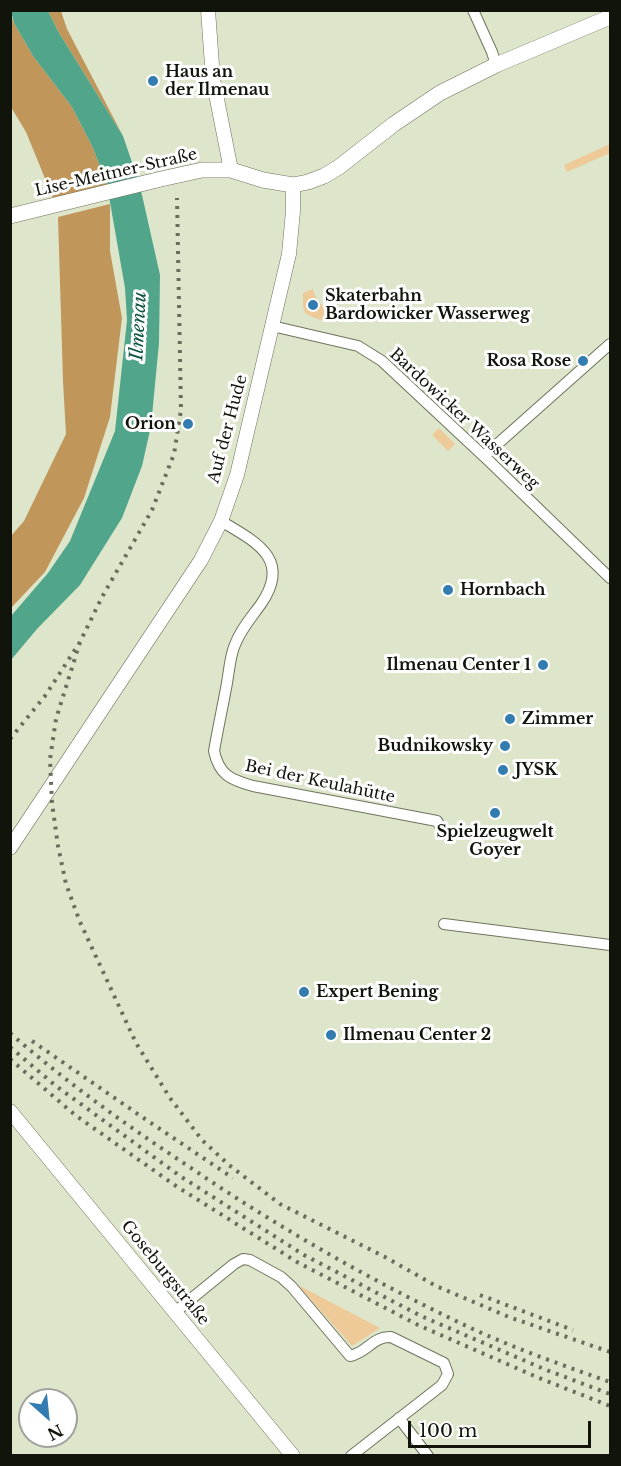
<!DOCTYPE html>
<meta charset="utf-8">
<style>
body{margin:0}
#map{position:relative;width:621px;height:1466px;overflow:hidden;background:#dde6ca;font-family:"Libre Baskerville",serif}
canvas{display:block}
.frame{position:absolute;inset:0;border:12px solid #11140a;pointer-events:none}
.north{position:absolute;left:18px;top:1388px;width:60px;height:60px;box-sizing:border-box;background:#fff;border:2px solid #a0a19d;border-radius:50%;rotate:153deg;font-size:16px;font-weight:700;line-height:24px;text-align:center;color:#11140a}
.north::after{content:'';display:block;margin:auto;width:21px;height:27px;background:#327caf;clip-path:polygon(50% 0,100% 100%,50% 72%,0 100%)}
.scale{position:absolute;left:408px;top:1421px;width:183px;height:27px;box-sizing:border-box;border:3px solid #11140a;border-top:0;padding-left:8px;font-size:18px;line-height:21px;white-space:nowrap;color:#11140a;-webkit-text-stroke:4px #fff;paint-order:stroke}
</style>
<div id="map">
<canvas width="621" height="1466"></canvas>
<div class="frame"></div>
<div class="north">N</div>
<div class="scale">100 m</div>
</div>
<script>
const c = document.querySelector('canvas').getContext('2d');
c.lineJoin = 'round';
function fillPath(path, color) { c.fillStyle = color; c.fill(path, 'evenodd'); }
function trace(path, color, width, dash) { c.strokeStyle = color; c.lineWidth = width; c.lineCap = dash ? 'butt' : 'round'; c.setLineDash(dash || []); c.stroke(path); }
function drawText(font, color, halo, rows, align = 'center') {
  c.font = font + ' "Libre Baskerville",serif'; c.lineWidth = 6; c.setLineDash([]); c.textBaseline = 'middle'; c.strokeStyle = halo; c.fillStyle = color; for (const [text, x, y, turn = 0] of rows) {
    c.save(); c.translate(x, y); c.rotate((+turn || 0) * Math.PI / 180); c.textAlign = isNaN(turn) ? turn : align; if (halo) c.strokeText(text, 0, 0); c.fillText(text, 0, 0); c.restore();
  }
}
fillPath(new Path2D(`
 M610 144V153L567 172 564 165Z
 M313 289C315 301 324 309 336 310L341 316 328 322 312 317 305 313 303 307V293Z
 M439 428 455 444 448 451 432 435Z
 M298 1285 380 1328 352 1346Z`), '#efca99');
fillPath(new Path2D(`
 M48 11H61L67 29 123 136 59 33Z
 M10 13 14 23 33 56 72 107 93 148 107 185 53 198 26 132 11 107Z
 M110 204V251L122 318 110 417 84 498 45 572 11 608V536L24 521 66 434 63 381 58 217Z`), '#c0965a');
fillPath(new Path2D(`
 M11 11H48L59 33 123 136 137 177 142 195 160 275 159 343 151 426 142 466 122 518 80 585 37 629 11 660V616L48 573 70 541 115 431 127 320 125 288 107 185 93 148 72 107 33 56 14 23Z`), '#51a58b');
const minor = new Path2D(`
 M473 10 492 52 496 65
 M272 326 358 346 382 361 489 461 610 578
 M484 456 610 344
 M221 521C256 542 292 559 261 604 251 618 240 630 234 647 230 658 229 671 227 683 223 705 218 728 214 751 219 775 231 780 253 786L437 821 445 834
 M444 924 610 945
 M175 1312 234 1264 243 1259 250 1260 281 1277 292 1287 350 1356C367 1353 373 1336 391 1337L444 1363 448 1374 442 1385 351 1456
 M399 1418 428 1456`);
const tertiary = new Path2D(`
 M208 10 213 79 231 170
 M10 848 201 560 221 521 237 475 289 254 293 211V185
 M10 1111 293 1456`);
const secondary = new Path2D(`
 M10 216 161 179 202 170H231L263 180 293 185 308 182 324 176 339 167 394 124 440 93 496 65 610 17`);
trace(minor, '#6d755c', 12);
trace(tertiary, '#6d755c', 15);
trace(secondary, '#6d755c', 16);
trace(minor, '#fff', 10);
trace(tertiary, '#fff', 14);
trace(secondary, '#fff', 15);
trace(new Path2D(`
 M80 642 56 719 50 759 52 803 58 846 66 884 80 922 136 1043 170 1098 202 1140 229 1165 280 1204 387 1258 436 1286 509 1317 610 1352
 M10 739 45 696 80 642 102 597 152 510 174 454 181 410 177 198
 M10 1033C66 1082 126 1125 188 1166 279 1228 375 1283 475 1330 519 1350 565 1366 610 1382
 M32 1041 145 1119 233 1178
 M10 1047 56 1086 180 1176 304 1255 421 1316 544 1369 610 1394
 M10 1059 75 1115 176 1186 297 1262 418 1325 539 1378 610 1406
 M480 1295 573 1330`), '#686e5c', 4, [3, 6]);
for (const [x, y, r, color] of [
 [153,81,6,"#327caf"],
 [313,305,6,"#327caf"],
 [583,361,6,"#327caf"],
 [188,424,6,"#327caf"],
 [448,590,6,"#327caf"],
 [543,665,6,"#327caf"],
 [510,719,6,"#327caf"],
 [505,746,6,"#327caf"],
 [503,770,6,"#327caf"],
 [495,813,6,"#327caf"],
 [304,992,6,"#327caf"],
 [331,1035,6,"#327caf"]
]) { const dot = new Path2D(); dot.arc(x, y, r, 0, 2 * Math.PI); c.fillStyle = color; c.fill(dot); trace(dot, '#fff', 2); }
drawText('bold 16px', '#11140a', '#fff', [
 ["Haus an",165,72],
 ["der Ilmenau",165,90],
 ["Skaterbahn",325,296],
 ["Bardowicker Wasserweg",325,314],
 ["Rosa Rose",571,361,"right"],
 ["Orion",176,424,"right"],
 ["Hornbach",460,590],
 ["Ilmenau Center 1",531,665,"right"],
 ["Zimmer",522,719],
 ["Budnikowsky",493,746,"right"],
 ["JYSK",515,770],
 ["Spielzeugwelt",495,832,"center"],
 ["Goyer",495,850,"center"],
 ["Expert Bening",316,992],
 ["Ilmenau Center 2",343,1035]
], 'left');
drawText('16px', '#11140a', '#fff', [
 ["Lise-Meitner-Straße",116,173,-13],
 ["Bardowicker Wasserweg",464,419,43],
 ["Auf der Hude",228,429,-75],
 ["Bei der Keulahütte",320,782,12],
 ["Goseburgstraße",165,1273,51]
]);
drawText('italic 18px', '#0a5240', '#fff', [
 ["Ilmenau",139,326,-87]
]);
</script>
